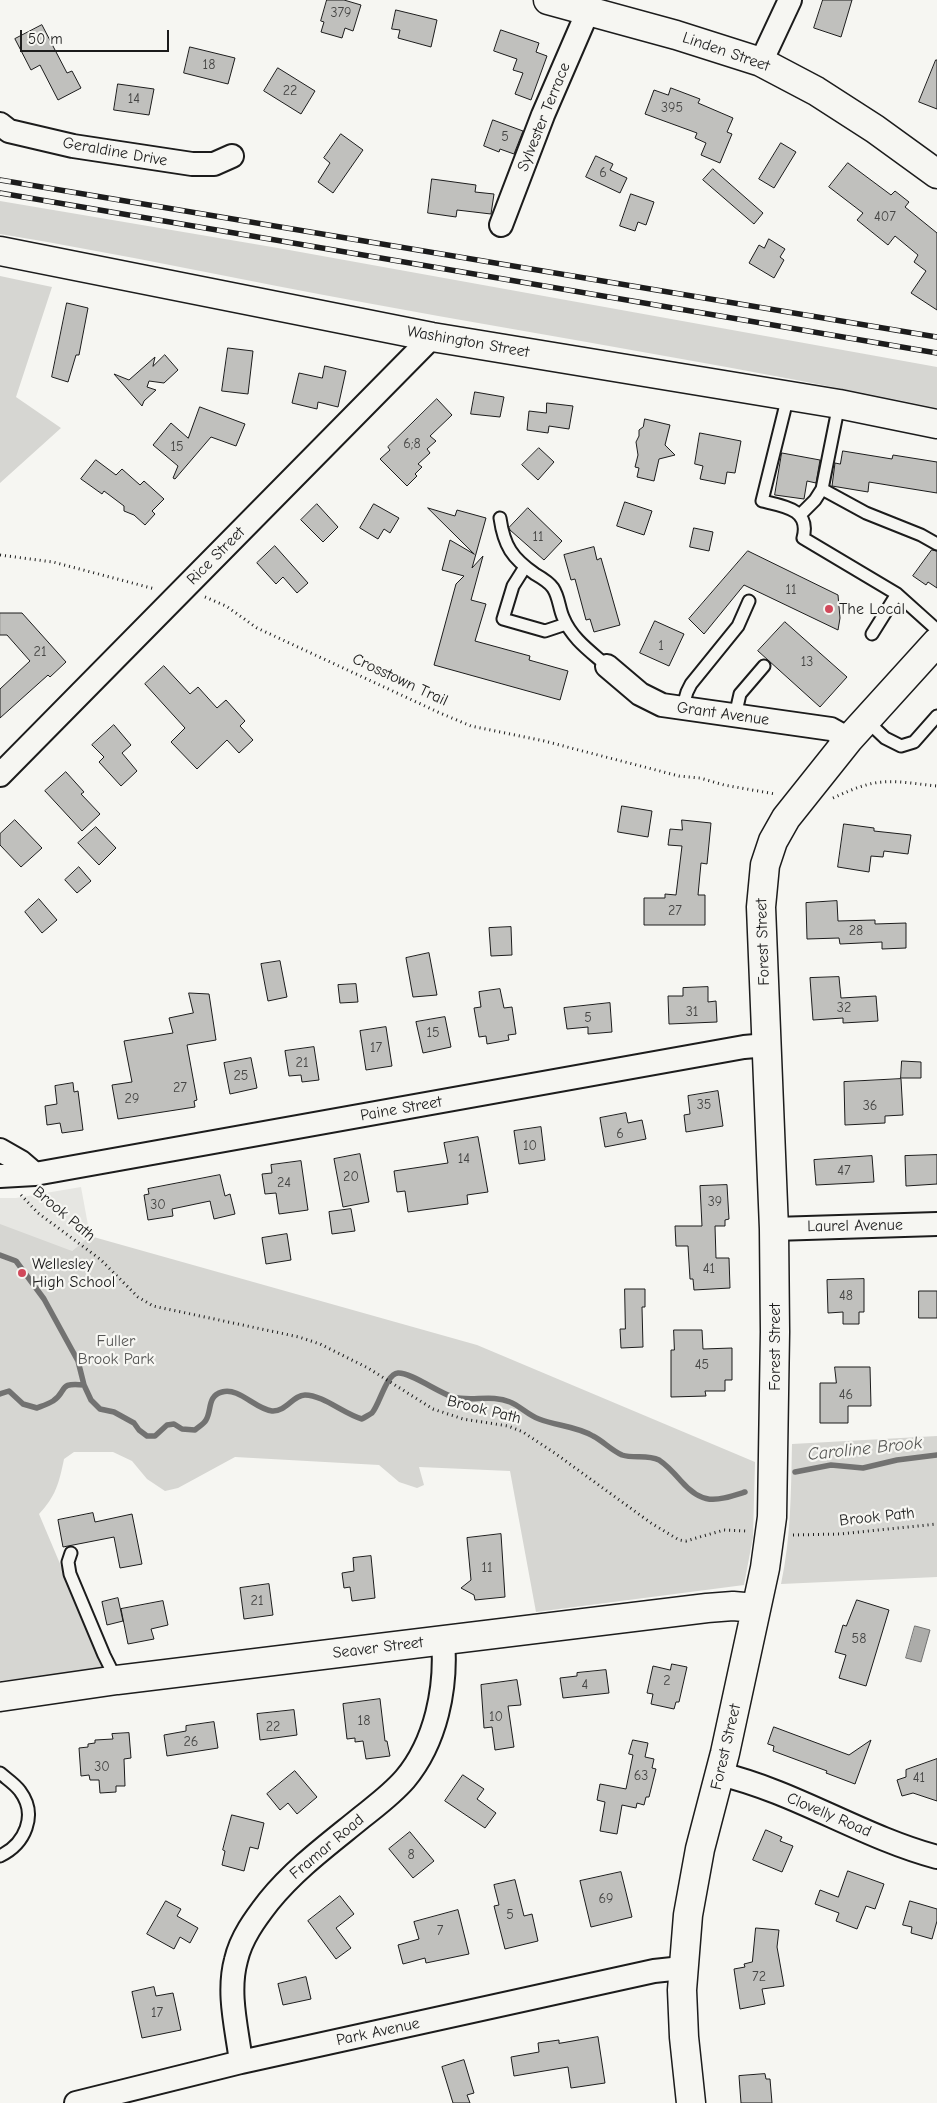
<!DOCTYPE html>
<style>
body{margin:0}
#map{position:relative;width:937px;height:2103px;overflow:hidden;background:#f6f6f2;font-family:"Comic Neue",sans-serif}
canvas{display:block}
.scale{position:absolute;left:20px;top:30px;width:149px;height:22px;box-sizing:border-box;border:2px solid #1c1c1c;border-top:0;padding-left:6px;font-size:15px;line-height:18px;white-space:nowrap;color:#1c1c1c;-webkit-text-stroke:4px #f6f6f2;paint-order:stroke}
</style>
<div id="map">
<canvas width="937" height="2103"></canvas>
<div class="scale">50 m</div>
</div>
<script>
const c = document.querySelector('canvas').getContext('2d');
c.lineJoin = 'round';
function fillPath(path, color) { c.fillStyle = color; c.fill(path, 'evenodd'); }
function trace(path, color, width, dash) { c.strokeStyle = color; c.lineWidth = width; c.lineCap = dash ? 'butt' : 'round'; c.setLineDash(dash || []); c.stroke(path); }
function drawText(font, color, halo, rows, align = 'center') {
  c.font = font + ' "Comic Neue",sans-serif'; c.lineWidth = 4.5; c.setLineDash([]); c.textBaseline = 'middle'; c.strokeStyle = halo; c.fillStyle = color; for (const [text, x, y, turn = 0] of rows) {
    c.save(); c.translate(x, y); c.rotate((+turn || 0) * Math.PI / 180); c.textAlign = isNaN(turn) ? turn : align; if (halo) c.strokeText(text, 0, 0); c.fillText(text, 0, 0); c.restore();
  }
}
fillPath(new Path2D(`
 M81 1187 90 1236 0 1311V1198H16Z`), '#e6e6e2');
fillPath(new Path2D(`
 M0 201 278 248 937 367V408C748 368 557 338 367 303 245 281 123 254 0 234Z
 M0 276 52 287 16 397 61 428 0 483Z
 M0 1224 72 1251 90 1236 477 1345 755 1462 753 1537 744 1585 536 1612 510 1471 419 1467 424 1485 417 1488 399 1482 379 1465 235 1457 178 1488 165 1491 147 1479 132 1461 113 1452H74L64 1459C59 1483 56 1496 39 1514L104 1668 0 1681Z
 M937 1436V1577L781 1584C791 1538 791 1491 792 1444Z`), '#d6d6d2');
const water = new Path2D(`
 M915 1626 930 1630 921 1662 906 1658Z`);
fillPath(water, '#acaca9');
trace(water, '#727271', 1);
trace(new Path2D(`
 M0 1255 16 1261 44 1299 78 1361 84 1385 91 1400 100 1409 114 1412 134 1423 139 1430 147 1436H155L167 1425 174 1424 182 1429 195 1430C198 1427 204 1424 206 1420 212 1410 207 1396 222 1392 239 1387 255 1409 272 1411 286 1412 293 1395 305 1395 323 1395 344 1414 362 1419 365 1417 369 1415 372 1413 380 1404 386 1374 398 1373 410 1372 439 1393 453 1397 471 1402 492 1394 510 1402 520 1406 528 1415 539 1419 557 1426 576 1426 593 1436 603 1441 611 1450 622 1455 634 1459 647 1454 659 1460 668 1466 674 1473 681 1481 703 1506 716 1501 745 1492
 M0 1394 9 1391 23 1404 37 1408C42 1406 48 1404 53 1401 68 1391 57 1382 84 1385
 M795 1472 831 1465 863 1468 897 1460 937 1455`), '#727271', 5.5);
const building = new Path2D(`
 M327 0H344L361 5 353 31 345 28 342 38 321 32 324 22 321 21Z
 M823 0H852L841 37 814 28Z
 M396 10 437 20 431 47 398 38 400 30 392 29Z
 M42 25 67 73 72 71 81 88 58 100 40 65 31 70 15 39Z
 M501 30 539 43 536 52 547 56 531 100 515 94 523 73 513 70 517 59 494 51Z
 M190 47 235 58 228 84 184 73Z
 M936 60H937V109L919 102Z
 M278 68 315 91 301 114 264 91Z
 M118 84 154 89 149 115 114 110Z
 M671 88 700 99 698 103 733 118 727 132 732 134 720 163 701 155 706 143 695 138 697 133 645 114 654 90 668 95Z
 M493 120 523 131 514 154 500 149 499 152 484 146Z
 M341 134 363 150 333 193 318 182 330 163 324 158Z
 M781 143 796 152 774 188 759 179Z
 M596 156 613 164 610 170 627 178 620 193 586 177Z
 M848 163 891 195 895 191 909 202 905 207 937 233V310L911 293 926 271 914 262 918 255 895 236 888 245 857 220 863 213 829 187Z
 M713 169 763 213 754 224 703 180Z
 M432 179 476 185 475 192 494 194 491 214 457 210 456 217 428 213Z
 M631 194 654 202 646 225 638 222 635 231 620 226Z
 M769 239 785 249 780 257 784 260 774 278 749 263 759 245 764 248Z
 M67 303 88 308 79 355H76L68 382 52 377Z
 M228 348 253 351 248 394 222 391Z
 M165 355 178 370 164 383 149 381 147 387 156 390 144 401 142 406 114 374 129 380 155 357 153 366Z
 M325 366 346 371 338 407 318 402 317 409 292 403 299 373 322 378Z
 M475 392 504 397 500 417 471 414Z
 M437 399 452 415 430 436 436 441 427 449 430 453 418 464 422 467 415 474 417 476 407 486 380 459 390 450 388 447Z
 M547 403 573 406 569 429 549 426 548 433 527 430 529 411 546 413Z
 M200 407 245 424 236 446 211 437 175 479 173 478 178 466 153 445 171 423 188 438Z
 M645 419 670 425 665 445 675 455 659 459 654 481 637 477 639 468 635 467 638 455 636 442 639 436V430L643 427Z
 M700 433 741 441 735 473 727 472 725 484 700 479 703 466 695 464Z
 M539 448 554 462 538 480 522 465Z
 M843 451 892 459 893 455 937 462V493L869 482 868 492 832 486 835 463 840 464Z
 M782 453 820 460 816 483 807 481 804 499 775 495Z
 M96 460 116 475 122 469 140 485 144 481 164 499 152 511 155 514 145 525 134 515 124 511V506L104 491 102 494 81 479Z
 M625 502 652 511 644 535 617 526Z
 M317 504 338 527 323 542 301 520Z
 M374 504 399 518 390 533 384 529 378 539 360 528Z
 M428 508 455 516 457 510 486 518 472 568 483 556 471 600 486 604 475 641 530 656 529 660 568 671 560 700 434 665 456 584 464 576 442 570 450 540 474 554Z
 M528 508 562 541 544 560 510 530 509 528Z
 M694 528 713 532 709 551 690 547Z
 M275 546 308 583 297 593 283 577 276 584 257 563Z
 M594 547 597 560 601 558 620 625 594 632 590 619 586 620 575 579 571 580 564 555Z
 M932 550 937 551V588L928 582 926 585 913 576Z
 M748 551 838 595 840 618 838 630 744 585 704 634 689 619Z
 M0 613H22L66 662 50 677 48 675 0 718V689L30 661 7 635H0Z
 M655 621 684 634 669 666 640 653Z
 M785 622 847 677 820 707 758 651Z
 M164 666 190 694 198 687 217 708 226 700 245 721 240 726 253 740 239 753 227 740 197 769 171 742 185 728 145 684Z
 M114 725 131 745 122 753 137 771 121 786 99 762 104 757 92 745Z
 M66 772 84 792 81 794 100 814 82 831 45 791Z
 M622 806 652 811 648 837 618 832Z
 M15 820 42 848 21 867 0 845V834Z
 M682 820 711 823 707 864 701 863 698 895H705V925H644V898H665V894L676 895 682 846 668 845 670 829 682 830Z
 M844 824 874 828V831L911 835 908 854 884 851 883 857 871 856 869 872 838 867Z
 M96 827 116 848 99 865 78 843Z
 M79 867 91 881 77 893 65 880Z
 M39 899 57 920 42 933 25 912Z
 M837 901 838 921 875 920V924L906 923V948L882 949V942L840 944 839 938 807 939 806 903Z
 M511 927 512 955 491 956 489 928Z
 M429 953 437 995 413 997 406 958Z
 M280 961 287 997 268 1001 261 964Z
 M839 977 841 998 876 996 878 1021 843 1023V1018L813 1020 810 978Z
 M356 984 358 1002 340 1003 338 985Z
 M708 987V1002L716 1001 717 1022 669 1024 668 996H683V988Z
 M500 989 504 1008 512 1007 516 1034 508 1035 509 1040 487 1044 486 1036 479 1037 474 1008 481 1007 479 992Z
 M189 993 209 994 216 1040 187 1045 197 1100 194 1101 195 1107 118 1119 112 1085 132 1082 124 1041 173 1033 169 1018 193 1013Z
 M610 1003 612 1032 588 1034V1027L567 1029 564 1008Z
 M445 1017 451 1047 423 1053 416 1022Z
 M386 1027 392 1066 366 1070 360 1031Z
 M314 1047 319 1080 302 1082 301 1075 289 1076 285 1051Z
 M251 1058 257 1088 230 1094 224 1063Z
 M902 1061 921 1062V1078H901Z
 M901 1079 903 1115 885 1116V1123L845 1125 844 1082Z
 M73 1083 74 1092 78 1091 83 1130 62 1133 60 1123 47 1125 45 1106 57 1104 55 1086Z
 M718 1091 723 1126 686 1132 684 1115 690 1114 688 1096Z
 M626 1113 628 1123 642 1120 646 1139 605 1147 600 1118Z
 M541 1127 545 1160 519 1164 514 1131Z
 M478 1137 488 1192 467 1195 468 1204 408 1212 405 1191 397 1192 394 1171 448 1163 444 1143Z
 M360 1154 369 1202 343 1207 334 1159Z
 M937 1155V1184L906 1186 905 1156Z
 M872 1156 874 1182 816 1185 814 1160Z
 M301 1161 308 1210 279 1214 276 1193 265 1194 262 1174 272 1173 271 1165Z
 M220 1175 225 1196 230 1194 235 1214 214 1219 210 1201 172 1209 173 1216 148 1220 144 1195 149 1194 148 1189Z
 M727 1185 729 1219 725 1220V1226H715L716 1258H729L730 1288 694 1290 693 1279H690L688 1246H676L675 1226H702L700 1186Z
 M351 1209 355 1231 332 1234 329 1212Z
 M287 1234 291 1260 266 1264 262 1238Z
 M864 1279V1312H859V1324H843V1312L828 1313 827 1280Z
 M625 1289H645V1307H642L643 1347 621 1348 620 1329H625Z
 M919 1291H937V1318H919Z
 M674 1330H702L703 1349 732 1348V1380H725V1391H705L706 1396 671 1397V1350H674Z
 M835 1367H870L871 1406H848V1423H820V1383H836Z
 M93 1513 95 1522 132 1514 142 1564 120 1568 114 1537 63 1547 58 1520Z
 M501 1534 505 1597 475 1600 474 1595 461 1588 471 1580 467 1538Z
 M371 1556 375 1598 352 1601 350 1587 344 1588 342 1573 354 1571 353 1558Z
 M269 1584 273 1615 244 1619 240 1588Z
 M118 1598 123 1621 107 1625 102 1602Z
 M857 1600 889 1610 866 1686 839 1678 846 1655 835 1652 843 1625 846 1626Z
 M163 1601 168 1625 151 1629 154 1639 128 1644 121 1609Z
 M672 1664 687 1667 679 1702H676L674 1709 651 1704 653 1694 647 1693 653 1666 670 1670Z
 M606 1670 609 1693 563 1698 560 1678 577 1676V1673Z
 M517 1680 521 1705 508 1706 514 1747 495 1750 492 1727 484 1728 481 1685Z
 M380 1699 385 1741H387L390 1756 366 1759 363 1741 355 1742V1738L347 1739 343 1704Z
 M294 1710 297 1735 260 1740 257 1714Z
 M214 1722 218 1748 167 1756 164 1735 186 1731V1726Z
 M774 1727 849 1755 871 1740 855 1784 826 1773 827 1771 773 1751 774 1746 768 1744Z
 M129 1733 131 1758 124 1759 125 1786H116V1792L100 1793 99 1780H90L89 1775 81 1776 79 1748 88 1747V1744L95 1743V1740L113 1739 112 1734Z
 M633 1740 648 1743 645 1757 654 1759 652 1768 656 1769 649 1797H646L644 1805 637 1803 636 1808 622 1805 617 1834 600 1831 605 1802 597 1800 600 1784 626 1789 633 1755 629 1754Z
 M937 1759V1801L913 1793 902 1796 897 1780 906 1777V1770Z
 M295 1771 317 1797 297 1814 288 1803 280 1810 267 1794Z
 M463 1775 484 1789 477 1799 496 1813 485 1828 445 1801Z
 M232 1815 264 1823 258 1849 250 1847 244 1871 222 1865 225 1851 223 1850Z
 M766 1830 782 1837 780 1841 793 1846 782 1872 753 1860Z
 M410 1832 434 1861 413 1878 389 1849Z
 M848 1871 884 1884 875 1909 866 1906 857 1929 836 1921 839 1913 815 1904 820 1890 838 1897Z
 M621 1872 632 1917 591 1927 580 1881Z
 M515 1880 524 1916 532 1914 538 1941 505 1949 494 1906 499 1905 494 1885Z
 M340 1896 354 1914 336 1928 351 1948 336 1959 308 1921Z
 M166 1901 181 1909 177 1916 198 1928 190 1943 180 1937 174 1949 147 1934Z
 M910 1901 937 1909V1921L932 1939 911 1933 912 1927 903 1925Z
 M458 1910 469 1954 426 1963 425 1958 403 1964 398 1945 419 1939 414 1922Z
 M756 1928 779 1930 777 1947 784 1986 762 1989 765 2004 740 2009 734 1969 745 1967 744 1964 752 1962Z
 M306 1977 311 1999 283 2005 278 1984Z
 M154 1987 156 1996 173 1993 181 2030 142 2038 132 1992Z
 M598 2037 605 2083 571 2088 568 2067 514 2076 511 2057 539 2052 538 2043 559 2040V2043Z
 M464 2060 474 2093 467 2095 470 2103H453L442 2067Z
 M765 2074 766 2079H770L772 2103H741L739 2076Z`);
fillPath(building, '#c0c0bd');
trace(building, '#1c1c1c', 1);
const lane = new Path2D(`
 M788 396 762 501C783 506 811 509 803 538L897 594 937 630
 M822 489 866 513 921 535 937 544
 M800 515 815 500 822 489 839 404
 M500 518C504 546 512 558 535 574 542 578 549 582 553 588 559 597 559 608 563 617 572 639 590 651 607 666
 M525 567 513 586 503 619 545 631 566 624
 M872 634 897 594
 M682 709 687 692 691 684 738 626 749 601
 M735 716 740 694 764 666
 M866 720 885 738 901 746 914 742 937 716
 M71 1553 68 1562 70 1574 104 1655 116 1679
 M0 1773C7 1779 15 1784 20 1791 38 1815 25 1844 0 1856`);
const street = new Path2D(`
 M761 62 790 0
 M0 124 9 131 73 146 192 164H214L232 156
 M501 225 543 115 588 11
 M607 666 640 694 662 705 831 729 849 739
 M0 775 432 337
 M0 1150 21 1162 35 1174
 M0 1176 35 1174 744 1047 767 1045
 M774 1229 937 1224
 M720 1774C796 1792 862 1837 937 1857
 M241 2062C237 2029 227 1993 236 1960 241 1938 255 1919 269 1901 296 1868 329 1844 362 1817 377 1805 392 1794 405 1779 436 1742 447 1688 443 1640
 M76 2103 241 2062 654 1971 682 1968`);
const secondary = new Path2D(`
 M548 0 676 35 761 62 816 91 875 129 937 174
 M0 1697 117 1680 707 1608 733 1606 756 1608
 M691 2103 684 2037 682 1990 688 1915 700 1849 725 1753 765 1568 772 1517 775 1332 774 1229 761 907 765 865 773 841 786 818 849 739 937 642`);
const primary = new Path2D(`
 M0 251 432 337 839 404 937 424`);
trace(lane, '#1c1c1c', 15);
trace(street, '#1c1c1c', 26);
trace(secondary, '#1c1c1c', 31);
trace(primary, '#1c1c1c', 31);
trace(new Path2D(`
 M0 555 53 562 155 589
 M205 597 226 606 257 628 440 713 471 726 544 741 679 776 700 778 724 785 775 794
 M833 798C844 793 855 788 866 785 889 778 914 784 937 786
 M21 1195 38 1213 100 1259 138 1297 153 1306 299 1337 320 1344 368 1368 433 1409 463 1419 508 1426 523 1432 556 1454 651 1523 679 1540 686 1541 724 1530 747 1531
 M793 1535 840 1534 937 1524`), '#1c1c1c', 3, [1, 4]);
trace(lane, '#f6f6f2', 11);
trace(street, '#f6f6f2', 22);
trace(secondary, '#f6f6f2', 28);
trace(primary, '#f6f6f2', 28);
const rail = new Path2D(`
 M0 180 937 337
 M0 193 937 353`);
trace(rail, '#1c1c1c', 5.5);
trace(rail, '#f6f6f2', 4, [11]);
for (const [x, y, r, color] of [
 [829,609,5,"#d1495b"],
 [22,1273,5,"#d1495b"]
]) { const dot = new Path2D(); dot.arc(x, y, r, 0, 2 * Math.PI); c.fillStyle = color; c.fill(dot); trace(dot, '#f6f6f2', 2); }
drawText('14px', '#454544', null, [
 ["379",341,13],
 ["18",209,65],
 ["22",290,91],
 ["14",134,99],
 ["395",672,108],
 ["5",505,137],
 ["6",603,173],
 ["407",885,217],
 ["6;8",412,444],
 ["15",177,447],
 ["11",538,537],
 ["11",791,590],
 ["1",661,646],
 ["21",40,652],
 ["13",807,662],
 ["27",675,911],
 ["28",856,931],
 ["32",844,1008],
 ["31",692,1012],
 ["5",588,1018],
 ["15",433,1033],
 ["17",376,1048],
 ["21",302,1063],
 ["25",241,1076],
 ["27",180,1088],
 ["29",132,1099],
 ["35",704,1105],
 ["36",870,1106],
 ["6",620,1134],
 ["10",530,1146],
 ["14",464,1159],
 ["47",844,1171],
 ["20",351,1177],
 ["24",284,1183],
 ["39",715,1202],
 ["30",158,1205],
 ["41",709,1269],
 ["48",846,1296],
 ["45",702,1365],
 ["46",846,1395],
 ["11",487,1568],
 ["21",257,1601],
 ["58",859,1639],
 ["2",667,1681],
 ["4",585,1685],
 ["10",496,1717],
 ["18",364,1721],
 ["22",273,1727],
 ["26",191,1742],
 ["30",102,1767],
 ["63",641,1776],
 ["41",919,1778],
 ["8",411,1855],
 ["69",606,1899],
 ["5",510,1915],
 ["7",440,1931],
 ["72",759,1977],
 ["17",157,2013]
]);
drawText('16px', '#1c1c1c', '#f6f6f2', [
 ["Linden Street",726,52,19],
 ["Sylvester Terrace",544,117,-68],
 ["Geraldine Drive",115,152,10],
 ["Washington Street",468,342,10],
 ["Rice Street",216,556,-45],
 ["Crosstown Trail",400,680,25],
 ["Grant Avenue",723,714,8],
 ["Forest Street",763,942,-92],
 ["Paine Street",401,1109,-10],
 ["Brook Path",64,1214,40],
 ["Laurel Avenue",855,1226,-1],
 ["Forest Street",775,1347,-90],
 ["Brook Path",484,1410,14],
 ["Brook Path",877,1517,-6],
 ["Seaver Street",378,1648,-7],
 ["Forest Street",726,1747,-77],
 ["Clovelly Road",829,1815,23],
 ["Framar Road",327,1847,-40],
 ["Park Avenue",378,2032,-12]
]);
drawText('16px', '#1c1c1c', '#f6f6f2', [
 ["The Local",839,609],
 ["Wellesley",32,1264],
 ["High School",32,1282]
], 'left');
drawText('16px', '#545453', '#f6f6f2', [
 ["Fuller",116,1341],
 ["Brook Park",116,1359]
]);
drawText('italic 18px', '#565654', '#f6f6f2', [
 ["Caroline Brook",865,1449,-6]
]);
</script>
